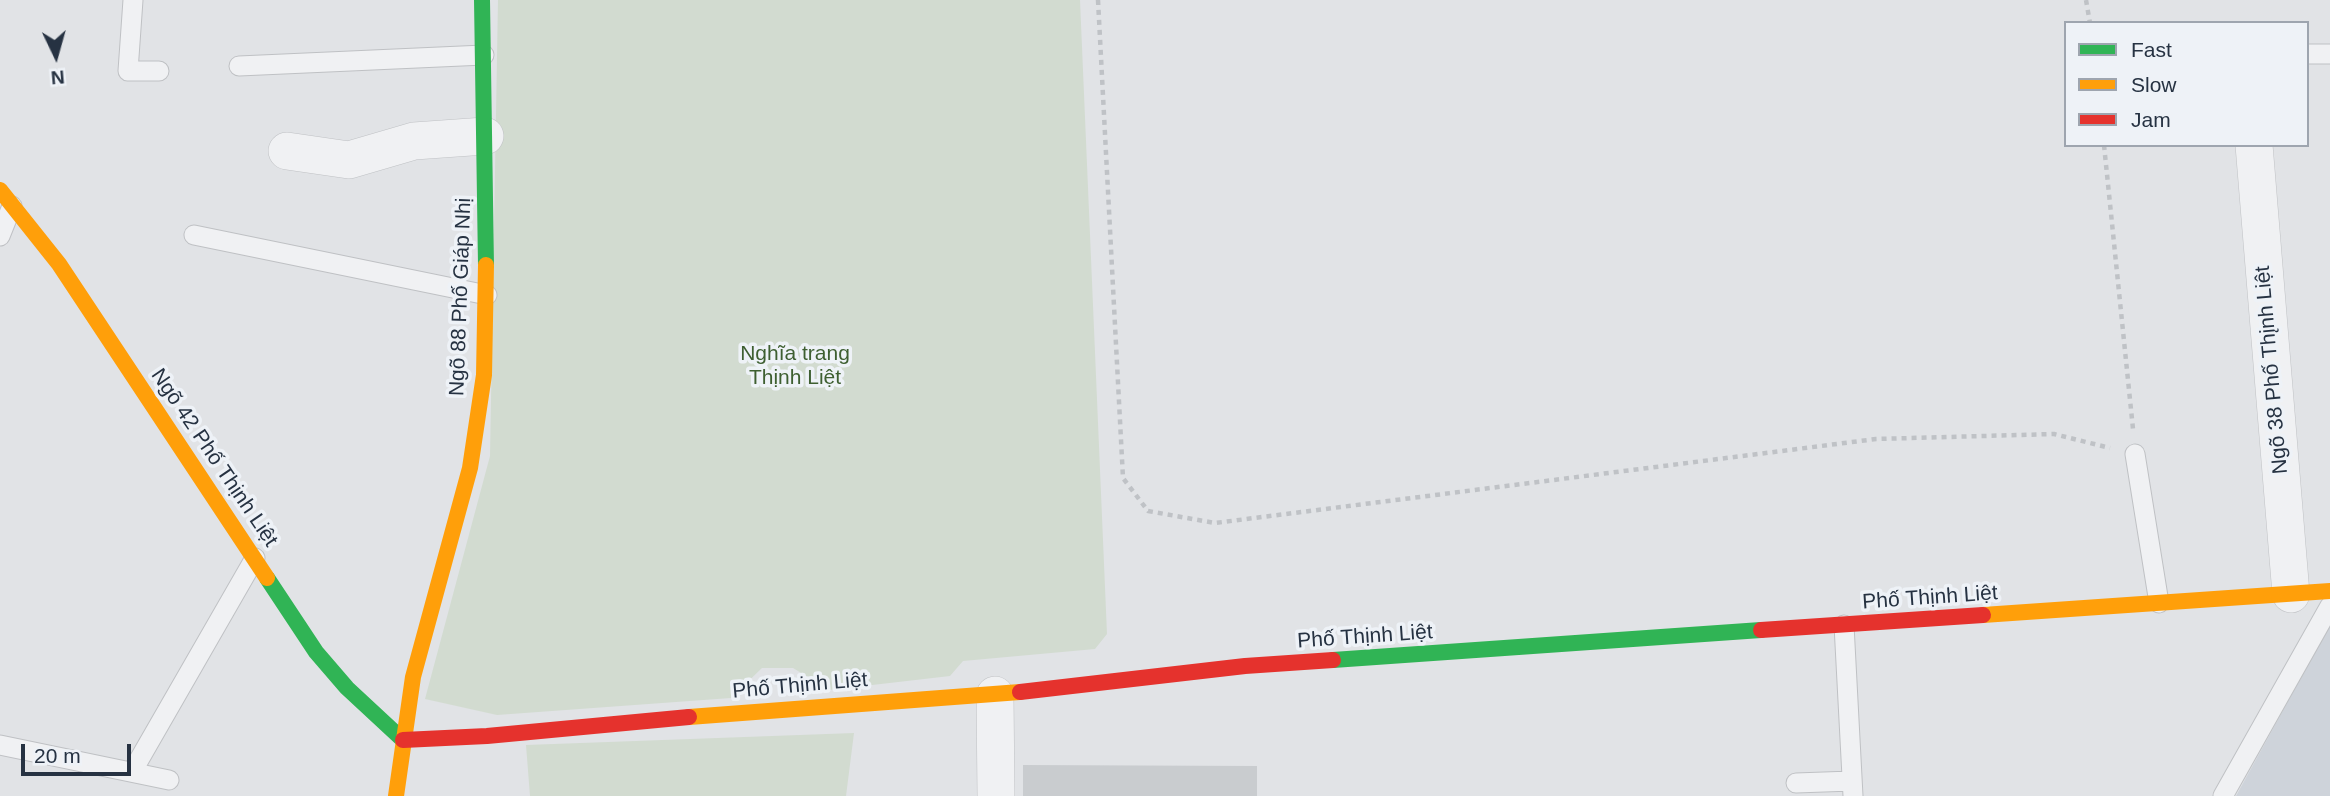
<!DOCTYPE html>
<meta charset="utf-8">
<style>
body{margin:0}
#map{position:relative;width:2330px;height:796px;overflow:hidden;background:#e1e3e6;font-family:Arial,sans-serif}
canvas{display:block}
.legend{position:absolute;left:2064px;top:21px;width:245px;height:126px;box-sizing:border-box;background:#eef2f7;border:2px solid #9ea5af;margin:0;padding:9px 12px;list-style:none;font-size:21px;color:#263242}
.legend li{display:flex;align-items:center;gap:14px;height:35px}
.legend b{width:35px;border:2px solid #9ea5af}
.north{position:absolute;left:21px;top:21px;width:70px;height:70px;-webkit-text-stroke:5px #eef2f7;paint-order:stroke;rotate:175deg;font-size:19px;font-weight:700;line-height:28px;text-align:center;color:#263242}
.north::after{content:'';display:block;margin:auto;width:24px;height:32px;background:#263242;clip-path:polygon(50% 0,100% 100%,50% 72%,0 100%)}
.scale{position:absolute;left:21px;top:744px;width:110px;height:32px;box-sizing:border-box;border:4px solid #263242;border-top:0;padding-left:9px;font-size:21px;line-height:24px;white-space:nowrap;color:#263242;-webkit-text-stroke:5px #eef2f7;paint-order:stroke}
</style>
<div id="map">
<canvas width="2330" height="796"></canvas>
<ul class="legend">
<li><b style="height:9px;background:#30b455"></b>Fast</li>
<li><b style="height:9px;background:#ff9f0a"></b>Slow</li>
<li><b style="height:9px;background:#e5322d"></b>Jam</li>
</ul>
<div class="north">N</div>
<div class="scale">20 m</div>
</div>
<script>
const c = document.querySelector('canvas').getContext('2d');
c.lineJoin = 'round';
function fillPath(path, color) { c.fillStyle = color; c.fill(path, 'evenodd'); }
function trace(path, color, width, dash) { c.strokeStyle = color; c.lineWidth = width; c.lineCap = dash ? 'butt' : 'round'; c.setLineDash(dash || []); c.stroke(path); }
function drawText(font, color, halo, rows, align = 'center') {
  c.font = font + ' Arial,sans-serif'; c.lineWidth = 7; c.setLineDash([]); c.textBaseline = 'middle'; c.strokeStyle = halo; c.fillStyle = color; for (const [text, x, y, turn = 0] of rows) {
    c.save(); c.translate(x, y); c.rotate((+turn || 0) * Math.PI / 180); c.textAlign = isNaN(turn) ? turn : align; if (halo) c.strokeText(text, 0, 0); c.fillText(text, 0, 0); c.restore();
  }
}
fillPath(new Path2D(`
 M2330 625V796H2236Z`), '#ced3da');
fillPath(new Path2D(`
 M498 0H1080L1107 634 1095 649 963 661 950 676 829 690 793 668H762L731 698 497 715 425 699 490 456Z
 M854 733 846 796H530L526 745Z`), '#d2dbd0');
fillPath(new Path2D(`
 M1023 765 1257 766V796H1023Z`), '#c9cccf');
const lane = new Path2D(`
 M133 0 128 71H159
 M2307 54H2330
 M239 66 484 55
 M194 235 487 295
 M0 236 12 206
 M2135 454 2159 603
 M1844 625 1853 796
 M0 745 169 780
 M132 772 255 558
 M1796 783 1852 781
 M2223 796 2330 606`);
const street = new Path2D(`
 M2254 145 2291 594
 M287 151 349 160 414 141 485 136
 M995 695 996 796`);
trace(lane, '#bfc1c4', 21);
trace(street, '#bfc1c4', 38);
trace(new Path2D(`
 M1098 0 1123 478 1148 511 1215 523 1876 439 2054 434 2110 448
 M2086 0 2090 23
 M2104 145 2133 429`), '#bfc2c6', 4.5, [5, 5]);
trace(lane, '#f0f1f3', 19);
trace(street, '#f0f1f3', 37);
trace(new Path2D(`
 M482 0 486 265
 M267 578 316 652 347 688 403 740
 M1333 660 1761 630`), '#30b455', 16);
trace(new Path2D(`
 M0 190 59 264 267 578
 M1983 615 2330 591
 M689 717 1020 692
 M396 796 413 677 470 468 484 375 486 265`), '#ff9f0a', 16);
trace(new Path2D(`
 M1761 630 1983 615
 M1020 692 1245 666 1333 660
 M403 740 487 736 689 717`), '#e5322d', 16);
drawText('21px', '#263242', '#eef2f7', [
 ["Ngõ 88 Phố Giáp Nhị",461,297,-88],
 ["Ngõ 38 Phố Thįnh Liệt",2272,370,-95],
 ["Ngõ 42 Phố Thịnh Liệt",214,458,56],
 ["Phố Thịnh Liệt",1930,598,-4],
 ["Phố Thịnh Liệt",1365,637,-4],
 ["Phố Thịnh Liệt",800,686,-5]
]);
drawText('21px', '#3e5f31', '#eef2f7', [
 ["Nghĩa trang",795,354],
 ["Thịnh Liệt",795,378]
]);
</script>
